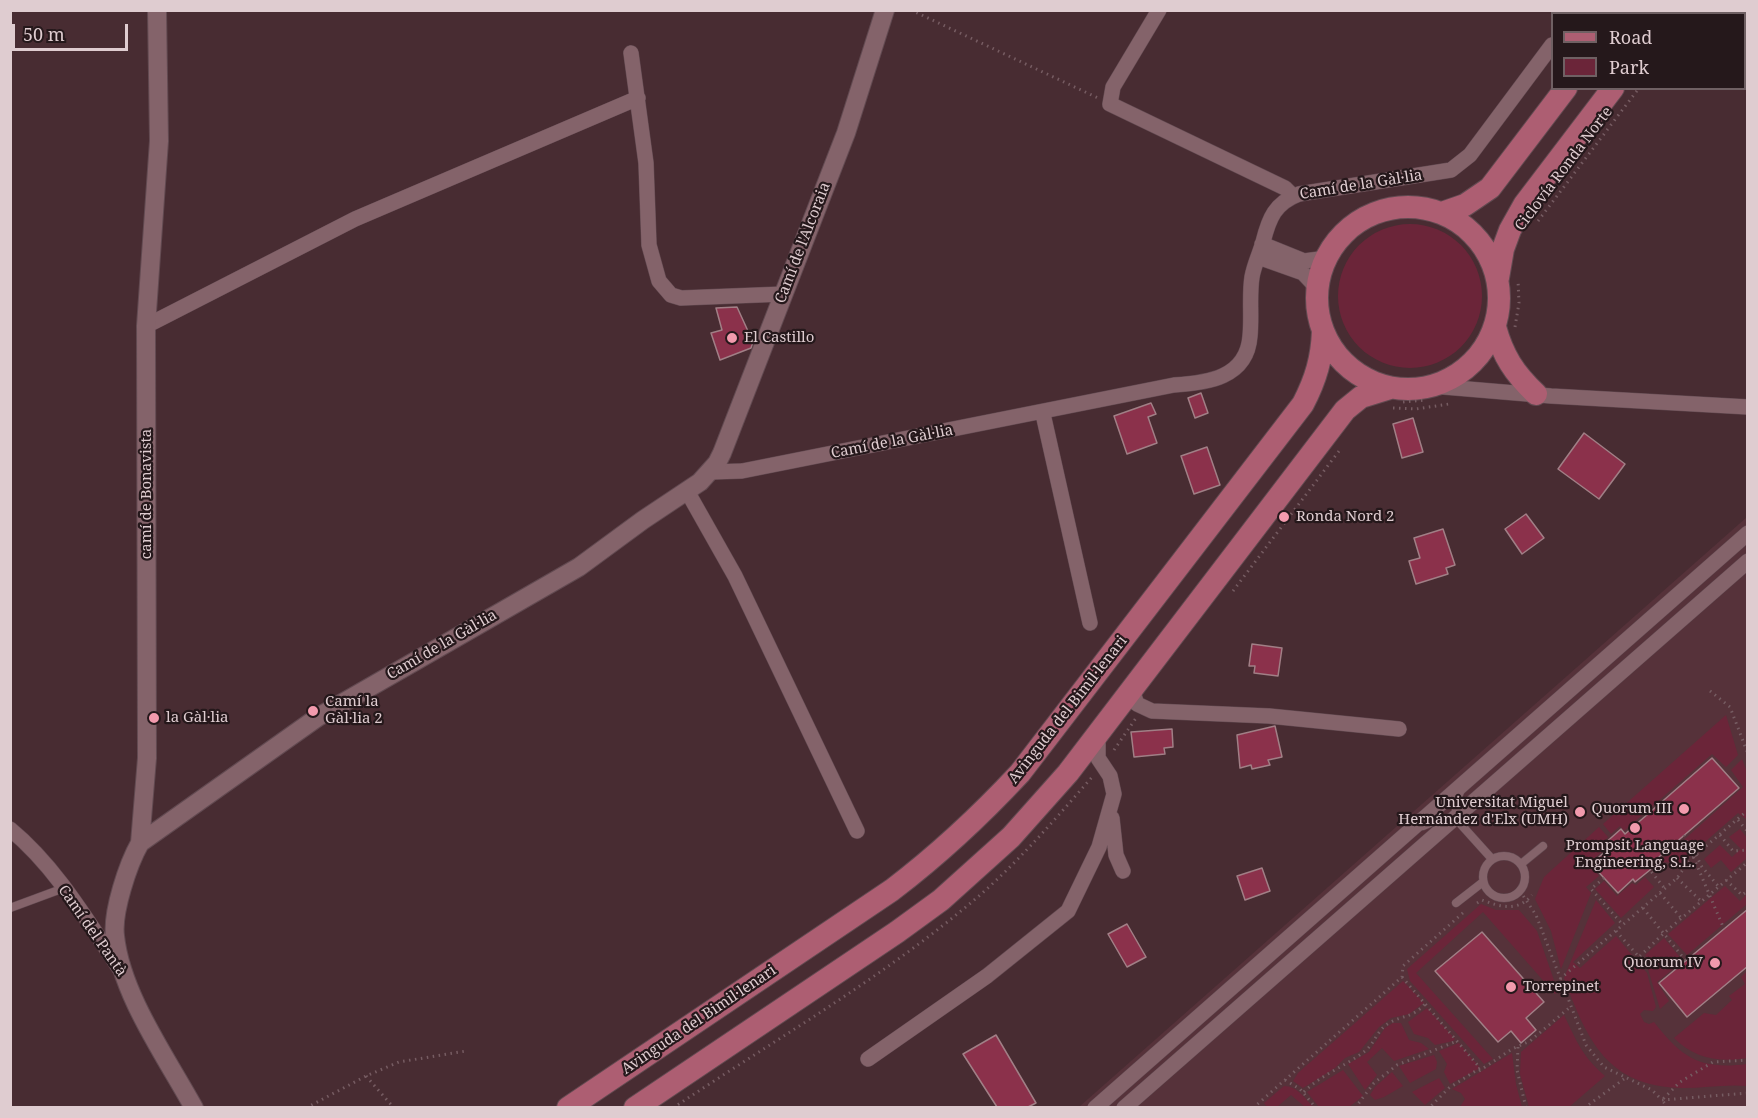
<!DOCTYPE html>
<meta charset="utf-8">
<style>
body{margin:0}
#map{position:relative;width:1758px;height:1118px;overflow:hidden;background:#482c32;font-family:"Noto Serif",serif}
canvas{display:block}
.frame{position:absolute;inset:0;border:12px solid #dfccd0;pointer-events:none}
.legend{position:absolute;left:1551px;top:12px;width:195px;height:78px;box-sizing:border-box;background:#25181b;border:2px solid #6f6063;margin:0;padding:8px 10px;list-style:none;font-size:18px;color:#dfccd0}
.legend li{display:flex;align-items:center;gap:12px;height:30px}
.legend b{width:30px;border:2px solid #6f6063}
.scale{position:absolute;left:12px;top:24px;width:116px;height:27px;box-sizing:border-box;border:3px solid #dfccd0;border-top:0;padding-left:8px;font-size:18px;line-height:21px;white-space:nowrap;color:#dfccd0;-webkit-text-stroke:4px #25181b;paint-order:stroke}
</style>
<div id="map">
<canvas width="1758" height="1118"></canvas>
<div class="frame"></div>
<ul class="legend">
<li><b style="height:8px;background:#ad5e72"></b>Road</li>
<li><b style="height:16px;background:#6b2539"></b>Park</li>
</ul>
<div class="scale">50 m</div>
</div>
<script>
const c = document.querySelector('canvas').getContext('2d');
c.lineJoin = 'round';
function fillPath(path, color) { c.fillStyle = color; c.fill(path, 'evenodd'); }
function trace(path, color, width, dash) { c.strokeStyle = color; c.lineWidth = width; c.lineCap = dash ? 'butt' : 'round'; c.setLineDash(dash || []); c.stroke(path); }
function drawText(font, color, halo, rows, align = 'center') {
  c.font = font + ' "Noto Serif",serif'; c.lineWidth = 4.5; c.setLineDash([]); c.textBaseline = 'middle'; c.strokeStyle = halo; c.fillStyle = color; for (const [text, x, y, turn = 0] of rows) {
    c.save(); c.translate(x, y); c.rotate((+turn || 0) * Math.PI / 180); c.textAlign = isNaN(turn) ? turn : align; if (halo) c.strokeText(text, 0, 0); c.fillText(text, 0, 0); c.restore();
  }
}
fillPath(new Path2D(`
 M1747 517V1107H1079Z`), '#56323a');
fillPath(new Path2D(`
 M1338 296a72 72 0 1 1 144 0a72 72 0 1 1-144 0Z
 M1726 715 1738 755 1726 767 1712 754 1624 831 1620 826 1611 834 1603 824Z
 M1742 759 1747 772V820L1738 813 1681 863 1659 862 1743 787 1731 770Z
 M1599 827 1608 837 1601 845 1604 850 1589 863 1599 876 1586 887 1591 893 1561 969 1551 931 1535 899 1544 877Z
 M1740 829 1747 838V858L1731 872 1721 860 1711 868 1704 859 1720 845 1732 857 1741 849 1729 837Z
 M1645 877 1654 887 1621 918 1595 889 1604 881 1617 896 1632 883 1636 885Z
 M1725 886 1740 901 1747 894V904L1687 955 1668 934Z
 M1596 900 1615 923 1573 962 1580 968 1616 936 1647 973 1656 1007 1653 1011 1644 1010 1640 1014 1644 1022 1649 1024 1654 1022C1682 1058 1700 1070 1747 1064V1086C1726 1084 1705 1088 1683 1088 1607 1087 1587 1040 1564 978Z
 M1481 904 1496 910H1519L1537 931 1558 992 1555 994 1483 912 1416 973 1493 1059 1484 1064 1410 981 1407 969Z
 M1664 938 1683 961 1657 982 1669 1001 1660 1009 1648 969 1653 964 1645 955Z
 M1747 971V1058C1720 1063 1693 1058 1674 1038L1704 1013 1716 1015 1732 1000 1729 996 1745 984 1741 977Z
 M1403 981 1424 1003 1409 1014 1391 1018 1379 1027 1359 1052 1345 1058 1335 1068 1303 1088 1293 1081 1298 1073Z
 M1427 1008 1455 1039 1453 1041 1435 1045 1428 1038 1414 1034 1408 1022Z
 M1564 1015C1577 1042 1582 1056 1605 1076L1569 1107H1529L1520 1074 1521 1052Z
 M1393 1023H1401L1409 1040 1421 1043 1429 1049 1394 1061 1382 1048 1367 1062 1377 1075 1365 1090 1348 1064 1369 1052 1385 1028Z
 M1459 1043 1480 1068 1450 1084 1444 1072 1447 1064 1439 1051Z
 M1512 1053 1516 1084 1522 1107H1460L1465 1099 1461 1093 1452 1089Z
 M1434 1055 1437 1062 1436 1069 1410 1083 1399 1066Z
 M1343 1070 1363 1096 1349 1107H1319L1307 1092Z
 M1392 1072 1403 1086 1384 1097 1375 1100 1370 1095 1375 1087Z
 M1439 1078 1445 1088 1425 1105 1412 1092Z
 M1284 1086C1297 1086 1305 1098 1313 1107H1305L1291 1095 1277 1107H1267L1264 1103Z`), '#6b2539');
const building = new Path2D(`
 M737 307 753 342 751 348 720 360 711 333 722 330 716 308Z
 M1201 393 1208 413 1195 418 1188 398Z
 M1151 403 1156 414 1148 417 1157 443 1127 454 1114 416Z
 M1413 418 1423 452 1402 458 1393 424Z
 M1584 433 1625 464 1599 499 1558 469Z
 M1207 447 1220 485 1194 494 1181 456Z
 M1526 514 1544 538 1522 554 1505 529Z
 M1443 529 1455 565 1446 568 1448 574 1416 584 1409 561 1420 558 1414 538Z
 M1252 644 1282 648 1278 676 1254 673 1255 666H1249Z
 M1275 726 1282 757 1268 760 1270 765 1252 769 1251 765 1240 768 1237 735Z
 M1172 729 1173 747 1164 748 1165 754 1134 757 1131 732Z
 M1712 758 1739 788 1652 863 1653 866 1650 870 1635 882 1633 879 1618 893 1591 864 1607 850 1603 845 1621 829 1625 834Z
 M1262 868 1270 891 1245 900 1237 876Z
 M1748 909V966L1687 1017 1659 983Z
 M1127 924 1146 957 1127 967 1108 934Z
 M1482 932 1544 1002 1526 1018 1536 1030 1521 1043 1511 1031 1498 1042 1435 971Z
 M996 1035 1036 1103 1028 1107H997L963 1054Z`);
fillPath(building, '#8b314b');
trace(building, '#a17f86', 1.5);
const service = new Path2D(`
 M1460 792 1456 803V819L1492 859
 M1423 826 1442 818 1451 819
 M1483 877a21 21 0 1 1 42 0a21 21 0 1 1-42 0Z
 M1521 864 1543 846
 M1456 903 1483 882
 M10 908 64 888`);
const minor = new Path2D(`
 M1159 10 1113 87 1110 104 1285 188 1293 196
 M631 53 646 163 649 245 659 281 671 295 681 298 784 294
 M1262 244 1304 261 1327 258
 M1258 257 1303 273 1317 288
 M146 326 355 219 638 98
 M1432 386 1551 396 1748 407
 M1043 414 1090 623
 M711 472 742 471 1174 385C1207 383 1247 378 1250 336 1252 316 1249 296 1252 277 1254 265 1260 253 1263 242 1269 218 1275 203 1299 194L1451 170 1470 155 1552 45
 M687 491 735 576 857 831
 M1132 690 1137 704 1152 711 1269 716 1399 729
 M1112 818 1116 855 1123 871
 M10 829C55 866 87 920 119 968
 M868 1059 987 976 1068 911 1099 847 1114 794 1110 776 1098 758V734
 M1095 1108 1748 533
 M1124 1108 1748 561`);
const tertiary = new Path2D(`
 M157 10 159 141 146 326 147 758 140 843C128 864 112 912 115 936 121 994 166 1057 194 1108
 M140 843 318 717 579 567 643 520 700 482 717 463 722 453 846 133 885 10`);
const primary = new Path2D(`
 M1623 14 1626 10
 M1670 14 1672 10
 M1317 298a91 91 0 1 1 182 0a91 91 0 1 1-182 0Z
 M1442 213 1465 205 1490 188 1566 88
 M1498 278 1503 249 1510 230 1524 205 1613 88
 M1495 327C1503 356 1514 373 1536 394
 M568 1108 892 890C938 855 980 816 1020 773L1303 404C1316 379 1322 358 1323 331
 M635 1108 897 932 941 900 1011 837 1068 773 1345 410 1361 397 1390 388`);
trace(service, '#624a51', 9);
trace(minor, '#624a51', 16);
trace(tertiary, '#624a51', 20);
trace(primary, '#624a51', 24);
trace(new Path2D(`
 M911 10 1098 98
 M1696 14 1699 10
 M1538 221 1639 88
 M1515 327 1519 303 1518 280
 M1403 402 1426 400
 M1393 408 1416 409 1449 404
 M1233 591 1339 451
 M1710 691 1730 707 1748 754
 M1114 750 1136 718
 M1738 820 1748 832
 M1684 835 1724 929
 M1720 835 1733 851 1748 850
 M1696 855 1702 867 1719 887
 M1653 868 1650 870 1665 889
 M1604 878 1591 889 1623 925
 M1677 878 1702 902
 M1726 880 1742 895 1748 891
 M1520 891 1536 915 1586 1045 1604 1067 1652 1090 1662 1100 1748 1093
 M1660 893 1682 919
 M1477 903 1482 900C1500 907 1518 912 1532 895
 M1643 908 1686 961
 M1616 931 1639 957 1664 933 1748 862
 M1402 977 1480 1068 1449 1088 1429 1108
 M1560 979 1677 878 1690 860 1748 810
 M1518 1047 1517 1070 1526 1108
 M1479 1071 1512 1049 1530 1041 1569 1008
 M366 1076 394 1108
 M1285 1080 1300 1089 1316 1108
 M1304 1092C1320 1075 1346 1066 1365 1051 1375 1043 1377 1030 1389 1023 1403 1015 1412 1018 1425 1004
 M306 1108 366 1076 399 1062 466 1051
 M673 1108C776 1039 886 976 980 895 1021 859 1057 817 1093 776
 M1253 1108 1402 977 1403 966 1464 912
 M1355 1108 1374 1083 1397 1065 1457 1041
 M1584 1108 1624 1079
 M1668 1108 1662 1100 1680 1082 1713 1062 1748 1060`), '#765c62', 3, [1.5, 4.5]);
trace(service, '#84636a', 8);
trace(minor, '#84636a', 15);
trace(tertiary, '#84636a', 18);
trace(primary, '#ad5e72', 22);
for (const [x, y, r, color] of [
 [732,338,6,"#f29aad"],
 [1284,517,6,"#f29aad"],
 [313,711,6,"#f29aad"],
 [154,718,6,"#f29aad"],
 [1684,809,6,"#f29aad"],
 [1580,812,6,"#f29aad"],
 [1635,828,6,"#f29aad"],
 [1715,963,6,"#f29aad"],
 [1511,987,6,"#f29aad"]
]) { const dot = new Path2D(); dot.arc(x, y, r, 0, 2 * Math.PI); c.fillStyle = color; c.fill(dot); trace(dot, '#25181b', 2); }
drawText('15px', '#dfccd0', '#25181b', [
 ["Ciclovía Ronda Norte",1564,169,-53],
 ["Camí de la Gàl·lia",1361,185,-9],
 ["Camí de l'Alcoraia",803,243,-69],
 ["Camí de la Gàl·lia",892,442,-11],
 ["camí de Bonavista",147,494,-90],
 ["Camí de la Gàl·lia",442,645,-30],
 ["Avinguda del Bimil·lenari",1068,710,-52],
 ["Camí del Pantà",92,931,55],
 ["Avinguda del Bimil·lenari",699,1020,-34]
]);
drawText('15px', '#dfccd0', '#25181b', [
 ["El Castillo",744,338],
 ["Ronda Nord 2",1296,517],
 ["Camí la",325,702],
 ["Gàl·lia 2",325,719],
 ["la Gàl·lia",166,718],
 ["Universitat Miguel",1568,803,"right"],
 ["Hernández d'Elx (UMH)",1568,820,"right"],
 ["Quorum III",1672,809,"right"],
 ["Prompsit Language",1635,846,"center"],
 ["Engineering, S.L.",1635,863,"center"],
 ["Quorum IV",1703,963,"right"],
 ["Torrepinet",1523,987]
], 'left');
</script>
